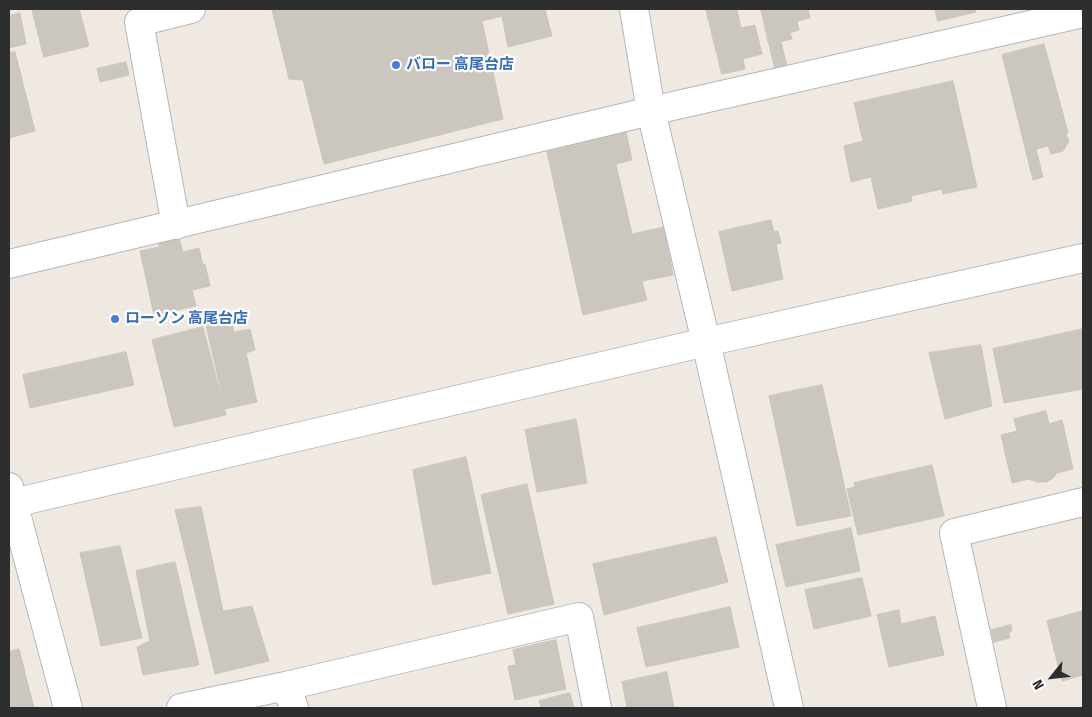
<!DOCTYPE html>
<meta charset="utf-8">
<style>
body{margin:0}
#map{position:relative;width:1092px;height:717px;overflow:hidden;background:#efe9e1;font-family:"Fira Sans Condensed",sans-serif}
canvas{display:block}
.frame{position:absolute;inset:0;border:10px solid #2e2e2e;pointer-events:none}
.north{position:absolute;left:1027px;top:652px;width:50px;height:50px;-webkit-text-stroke:4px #fff;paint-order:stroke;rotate:241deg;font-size:14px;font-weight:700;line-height:20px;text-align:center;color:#2e2e2e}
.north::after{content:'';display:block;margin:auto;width:18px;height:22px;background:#2e2e2e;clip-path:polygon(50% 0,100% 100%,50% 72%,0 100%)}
</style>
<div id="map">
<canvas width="1092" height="717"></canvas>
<div class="frame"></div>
<div class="north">N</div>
</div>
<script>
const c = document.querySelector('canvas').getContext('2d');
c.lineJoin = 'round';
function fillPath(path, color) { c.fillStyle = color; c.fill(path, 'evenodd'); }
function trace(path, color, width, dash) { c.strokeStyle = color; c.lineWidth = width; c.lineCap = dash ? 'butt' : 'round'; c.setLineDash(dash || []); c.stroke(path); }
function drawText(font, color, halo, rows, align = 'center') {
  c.font = font + ' "Fira Sans Condensed","Noto Sans JP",sans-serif'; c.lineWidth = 4.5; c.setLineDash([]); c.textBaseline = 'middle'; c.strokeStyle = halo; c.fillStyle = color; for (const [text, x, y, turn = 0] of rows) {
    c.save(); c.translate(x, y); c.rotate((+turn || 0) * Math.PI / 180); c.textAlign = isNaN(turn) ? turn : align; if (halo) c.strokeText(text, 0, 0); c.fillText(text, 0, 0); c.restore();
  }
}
const building = new Path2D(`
 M32 9H79L89 46 44 57Z
 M278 9H545L552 36 508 47 502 16 482 21 503 119 324 164 303 80 289 79 272 10Z
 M706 9H737L741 28 755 25 762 54 743 59 745 69 722 74Z
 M761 9H808L810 18 797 21 799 30 790 33 792 39 769 44Z
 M935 9H975L976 12 938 21Z
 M20 13 26 44 9 48V16Z
 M781 42 787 66 775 69 769 44Z
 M1044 44 1068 132 1066 134 1069 141 1063 151 1051 154 1048 146 1026 152 1002 55Z
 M15 52 35 131 9 138V53Z
 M126 62 129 75 100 82 97 69Z
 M953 81 977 187 943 194 942 189 911 196 912 201 878 209 871 177 851 182 844 146 863 141 854 103Z
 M626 131 632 160 616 164 632 234 664 227 673 275 642 281 647 300 583 315 547 152Z
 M1036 149 1043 177 1033 180 1026 152Z
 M771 220 774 232 778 231 781 243 776 244 783 279 732 291 719 232Z
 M179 238 183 252 199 248 203 265 205 264 210 286 192 290 196 306 154 315 140 251 159 247V243Z
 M230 315 234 332 250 329 255 350 246 353 257 402 225 409 205 321Z
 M203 327 226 415 174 427 152 340Z
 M1083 329V389L1004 403 993 349Z
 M981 345 992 406 945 419 929 353Z
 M126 352 134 385 30 408 23 375Z
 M822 385 851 516 797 526 769 396Z
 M1046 411 1049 424 1062 420 1073 469 1057 473 1052 479 1046 482H1037L1029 479 1012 483 1001 435 1017 431 1014 419Z
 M576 419 587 483 537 492 525 430Z
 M466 457 491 573 433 585 413 470Z
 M932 465 944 516 858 535 847 489 855 487 854 483Z
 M527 484 554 604 508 614 481 495Z
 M201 507 223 611 252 606 269 661 215 674 175 510Z
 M851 528 860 571 795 585 785 543Z
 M716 537 728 582 604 615 593 564Z
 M785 543 795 585 786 587 776 545Z
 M120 546 142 638 101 646 80 553Z
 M175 562 199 665 143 675 137 647 150 641 136 571Z
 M862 578 871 616 814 629 805 590Z
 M730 607 739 647 646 667 637 628Z
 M899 610 901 624 935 616 944 655 889 667 877 615Z
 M1083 611V675L1062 681 1047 621Z
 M1011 625 1012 631 1009 632 1010 638 994 642 991 630Z
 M556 640 566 689 515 700 508 666 516 665 513 650Z
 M19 649 34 708H9V652Z
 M667 672 674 708H627L622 682Z
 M570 693 574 708H535L541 707 539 701Z`);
fillPath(building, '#cbc7bf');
trace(building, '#cbc5ba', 1);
const minor = new Path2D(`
 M634 9 651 111 706 342 789 708
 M176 225 139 22 191 9
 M9 264 651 111 1083 13
 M181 708 286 686
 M294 708 286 686 579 617 597 708
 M992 708 954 533 1083 502`);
const tertiary = new Path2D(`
 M9 487 68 708
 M9 504 706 342 1083 258`);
trace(minor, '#b4b7c1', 30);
trace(tertiary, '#b4b7c1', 30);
trace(minor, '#fff', 28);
trace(tertiary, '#fff', 28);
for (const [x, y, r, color] of [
 [396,65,5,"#3f7fe0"],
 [115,319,5,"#3f7fe0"]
]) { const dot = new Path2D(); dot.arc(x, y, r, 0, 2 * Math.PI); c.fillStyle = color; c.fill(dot); trace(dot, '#fff', 2); }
drawText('bold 15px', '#366cbe', '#fff', [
 ["バロー 高尾台店",406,65],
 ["ローソン 高尾台店",125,319]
], 'left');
</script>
